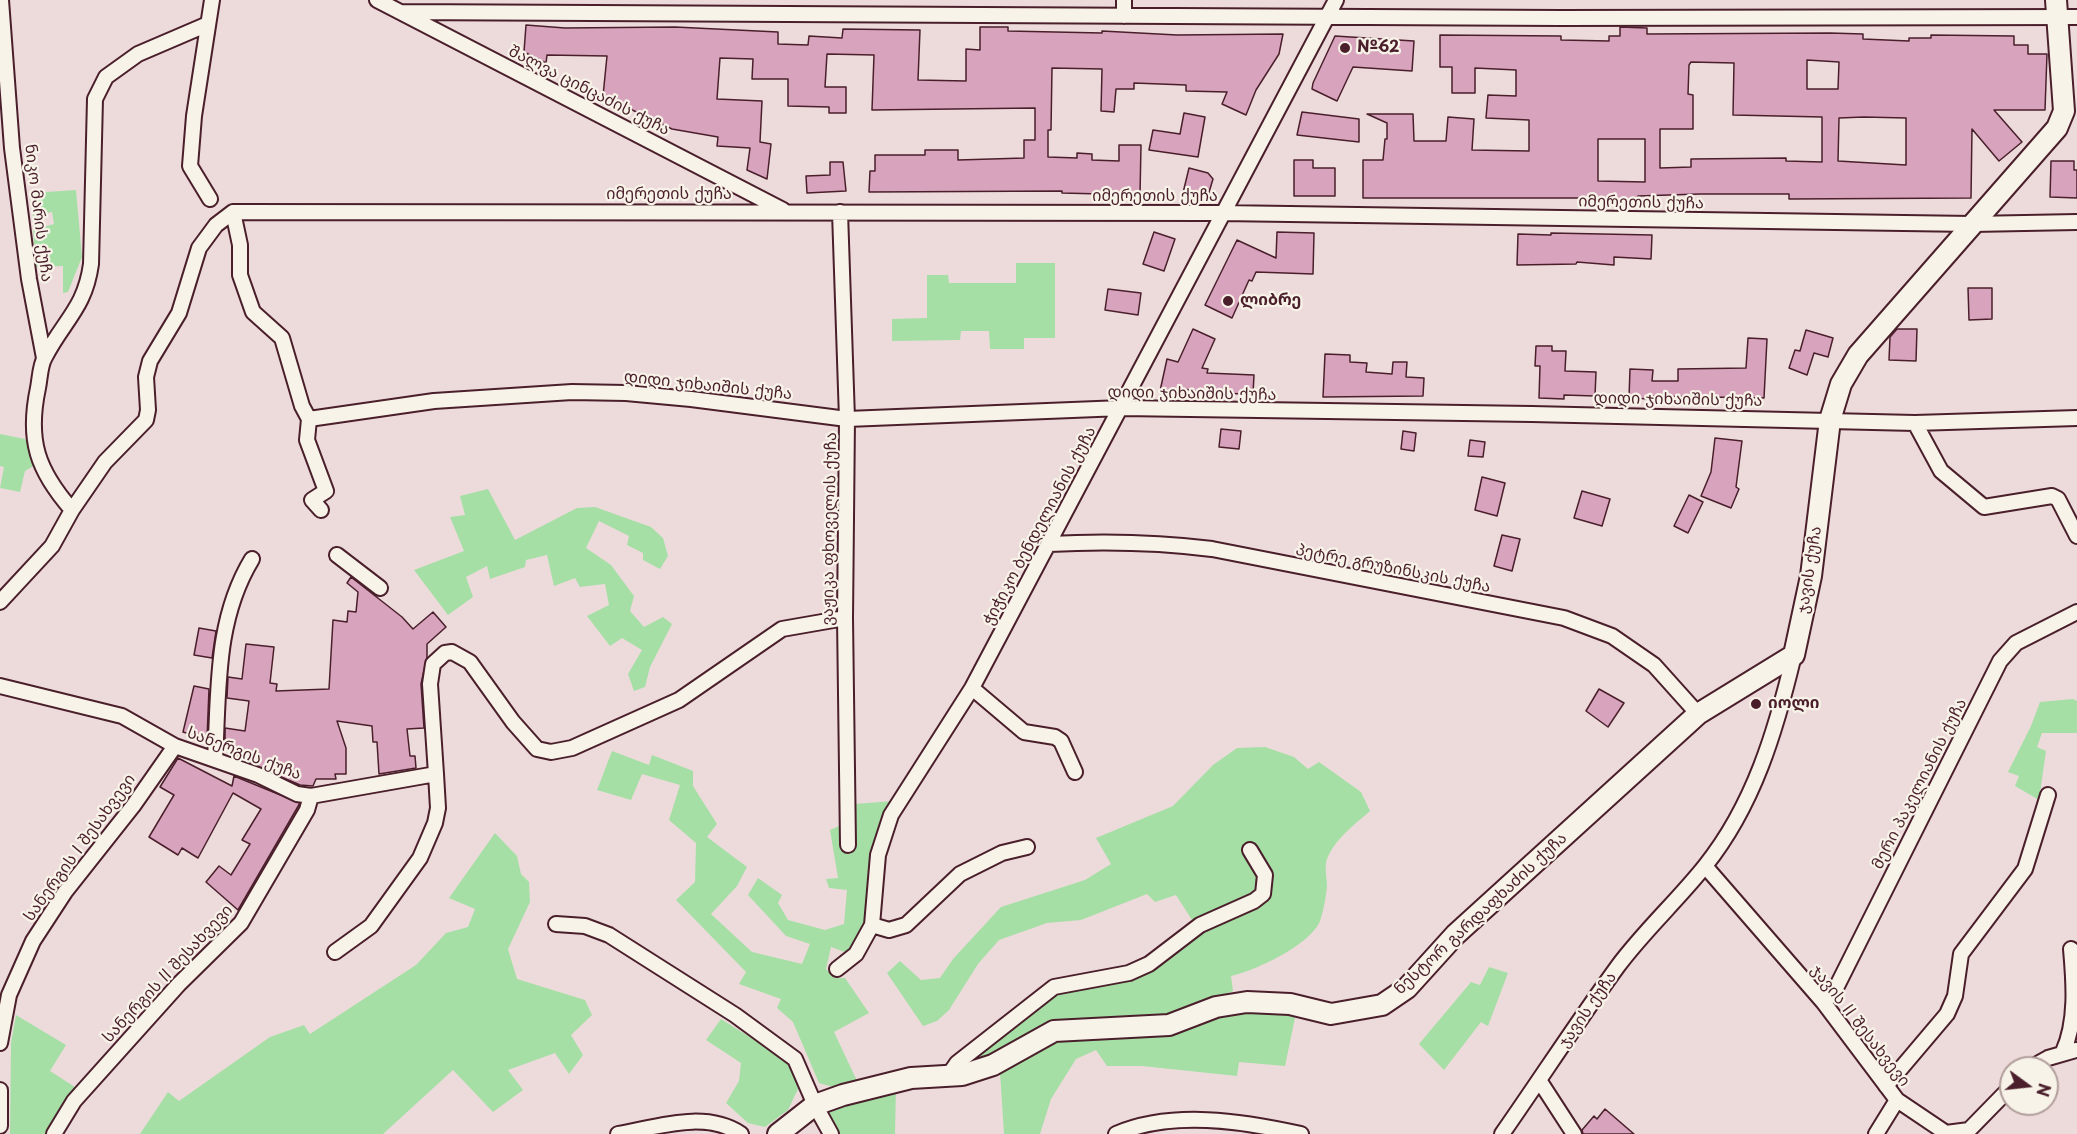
<!DOCTYPE html>
<meta charset="utf-8">
<style>
body{margin:0}
#map{position:relative;width:2077px;height:1134px;overflow:hidden;background:#eddbdb;font-family:"Playpen Sans",sans-serif}
canvas{display:block}
.north{position:absolute;left:1999px;top:1056px;width:60px;height:60px;box-sizing:border-box;background:#f7f3e8;border:2px solid #b29e9c;border-radius:50%;rotate:105deg;font-size:16px;font-weight:700;line-height:24px;text-align:center;color:#4a1f2b}
.north::after{content:'';display:block;margin:auto;width:21px;height:27px;background:#4a1f2b;clip-path:polygon(50% 0,100% 100%,50% 72%,0 100%)}
</style>
<div id="map">
<canvas width="2077" height="1134"></canvas>
<div class="north">N</div>
</div>
<script>
const c = document.querySelector('canvas').getContext('2d');
c.lineJoin = 'round';
function fillPath(path, color) { c.fillStyle = color; c.fill(path, 'evenodd'); }
function trace(path, color, width, dash) { c.strokeStyle = color; c.lineWidth = width; c.lineCap = dash ? 'butt' : 'round'; c.setLineDash(dash || []); c.stroke(path); }
function drawText(font, color, halo, rows, align = 'center') {
  c.font = font + ' "Playpen Sans","Noto Sans Georgian",sans-serif'; c.lineWidth = 4.5; c.setLineDash([]); c.textBaseline = 'middle'; c.strokeStyle = halo; c.fillStyle = color; for (const [text, x, y, turn = 0] of rows) {
    c.save(); c.translate(x, y); c.rotate((+turn || 0) * Math.PI / 180); c.textAlign = isNaN(turn) ? turn : align; if (halo) c.strokeText(text, 0, 0); c.fillText(text, 0, 0); c.restore();
  }
}
fillPath(new Path2D(`
 M76 190 82 257 68 292 63 293V266L36 267 33 230 54 224 52 212 33 216 31 193Z
 M1016 263H1055V338H1024V349H990L989 331H961L960 340 892 341V319L927 318V275H948L949 283H1016Z
 M0 434 25 439 37 464 25 471 20 492 0 488 4 467 0 466Z
 M488 489 515 540 577 508 595 507 651 527 663 538 668 556 660 569 643 560V553L627 545 629 536 599 521 586 548 611 565 634 596 630 611 644 627 663 617 672 624 650 667 645 687 634 691 628 674 642 650 622 638 610 646 587 616 609 605 605 584 580 587 575 578 554 586 547 555 526 560 525 567 490 579 487 566 466 577 473 597 448 615 414 570 464 551 450 517 465 515 460 496Z
 M2073 699 2077 701V733H2042L2037 747 2046 751 2039 800 2015 786 2019 776 2008 772 2031 726 2040 702Z
 M1265 747 1294 757 1308 769 1319 762 1361 792 1370 811C1354 825 1335 839 1327 859 1324 867 1327 878 1327 886 1326 896 1324 908 1321 918 1315 943 1255 971 1231 976L1233 991 1181 1011 1138 1018 1089 1020 981 1065 969 1063 1033 1010 1057 995 1130 981 1164 959 1194 923 1176 895 1155 902 1147 894 1081 920 1047 923 999 940 978 964 949 1010 937 1021 923 1026 887 973 900 961 921 980 940 978 953 959 1001 907 1085 880 1111 864 1096 838 1173 806 1213 765 1237 748Z
 M612 751 649 765 652 755 693 771V786L717 824 707 837 747 867 737 886 711 914 752 952 802 964 810 944 786 936 748 895 758 878 782 895 778 903 788 920 825 930 844 924 847 890 829 888 826 879 838 878 830 830 839 826 842 846 854 804 894 801 879 826 867 888 865 922 859 939 845 952 831 947 826 969 834 978H845L869 1013 834 1032 858 1083 833 1087 819 1083 793 1022 777 1008 781 999 739 984 746 972 676 900 695 882 696 843 669 820 680 785 642 774 631 800 597 790Z
 M495 833 517 856 521 874 529 882 530 902 508 949 517 979 585 1000 592 1015 571 1035 583 1055 569 1074 555 1053 508 1070 523 1090 493 1112 453 1070 383 1134H140L168 1092 179 1101 270 1037 304 1025 310 1034 416 965 446 933 468 927 475 909 449 898Z
 M1489 967 1508 973 1488 1026 1481 1022 1444 1070 1419 1044 1471 982 1480 985Z
 M1233 1009 1296 1013 1285 1066 1239 1062 1237 1076 1142 1066H1107L1096 1050 1076 1059 1051 1099 1040 1134H1004L1000 1072 1061 1036Z
 M16 1015 66 1045 50 1071 78 1089 47 1134H10L11 1043Z
 M721 1019 791 1063 798 1089 788 1110 765 1127 748 1123 726 1103 739 1081 741 1063 706 1040Z
 M896 1088 895 1134H840L826 1112 854 1098Z`), '#a5dfa5');
const building = new Path2D(`
 M526 25 565 28 675 27 778 32V44L808 45 809 36 842 38 843 29 920 30 918 80 966 81V49L980 50V27H1008V31L1102 33V31L1177 35 1283 34 1279 54 1256 90 1246 115 1222 104 1227 92 1186 91V85L1134 83V89H1116L1114 112 1101 111 1102 69 1052 68 1051 130H1048V157L1077 158V153L1092 154V160L1119 161V145H1141L1140 195 1062 193V191L869 192 870 171H875V155H925V150H958V160L1024 158V140H1035V108L872 110 874 55 827 54 825 87H846V113H829V107L788 106V79H752L753 59 720 58 717 99 762 101 760 142 771 144 767 179 747 170 750 148 717 146 718 137 672 129 603 96 607 56 547 55 546 63 524 52Z
 M1620 27 1647 28V34L1830 33 1863 34V39L1909 41V38H1931V35L2014 36V45H2028V54H2047L2045 110H1994L2022 142 1999 161 1972 129 1971 198 1789 199V194H1700L1638 196 1637 204H1618V198H1363V160H1383L1385 139H1387V123L1367 114H1413L1414 141H1446L1448 117 1474 119 1472 150 1529 151V120L1486 118 1488 95 1516 96V70L1475 68V93H1452V67H1440V35L1561 36V40L1609 41V36H1620ZM1807 60 1839 62 1838 89H1807ZM1691 62 1734 63 1733 115 1822 117V162L1786 161V158L1691 159V167L1660 168V129H1693V95L1688 94 1689 65ZM1864 117 1906 118V165L1838 161 1839 118ZM1598 139H1645V182L1598 181Z
 M1335 36 1414 41 1412 71 1353 67 1337 101 1312 89 1313 83Z
 M1302 112 1359 119V142L1297 135Z
 M1184 113 1205 117 1198 157 1149 150 1153 130 1180 134Z
 M1294 160H1313V168H1335V196H1294Z
 M2051 161H2074V170H2077V198L2050 197Z
 M830 162H843L846 191 807 193 806 176 830 175Z
 M1189 168 1208 173 1213 179 1207 199 1200 201 1182 197Z
 M1154 232 1175 239 1164 271 1143 264Z
 M1277 232 1314 233 1313 274 1256 272 1252 281 1249 280 1232 318 1205 305 1237 240 1276 258Z
 M1551 233 1652 235 1651 259 1614 257V265L1577 262 1576 264 1517 265 1518 234 1551 235Z
 M1968 288H1992V319L1969 320Z
 M1108 289 1141 293 1138 315 1105 310Z
 M1193 329 1215 339 1202 368 1208 369 1207 373 1254 375 1253 394 1202 393 1185 389 1183 397 1160 391 1167 359 1178 362Z
 M1897 329H1917L1916 361 1889 360 1890 337Z
 M1806 330 1833 338 1828 357 1814 353 1807 375 1789 368 1795 350 1800 351Z
 M1748 338 1767 339 1764 398 1652 396 1651 399 1629 398 1630 369 1653 370 1652 381H1678V369L1746 368Z
 M1536 346H1552V351H1566L1565 371 1596 372 1595 396 1564 395V399L1539 398 1540 366H1535Z
 M1325 354 1350 355V362L1367 363 1366 372 1392 374 1393 362H1407L1406 377 1424 378 1423 396 1323 397Z
 M1221 429 1241 431 1239 449 1219 447Z
 M1403 431 1416 433 1414 451 1401 449Z
 M1715 438 1742 441 1736 487 1739 489 1731 508 1701 496 1711 472Z
 M1470 440 1485 442 1483 457 1468 456Z
 M1482 477 1505 483 1497 516 1475 510Z
 M1582 491 1610 499 1602 526 1574 518Z
 M1689 495 1703 502 1688 533 1674 526Z
 M1502 535 1520 539 1512 571 1494 566Z
 M351 577 402 617 413 629 433 612 446 627 427 644V657L421 684 424 728 407 729 410 756H415L416 768 379 774 377 742H373L372 726 337 721 346 748V774H335L336 779H316L313 786 300 785 236 758 238 749 225 747V728L245 731 249 701 227 698 228 677 242 679 246 644 274 647 270 683 277 684 276 691 329 689 333 620 347 622 348 611 356 612 358 592 347 583Z
 M199 628 216 631 212 658 194 655Z
 M194 686 209 689 207 739 183 732Z
 M1599 689 1624 703 1608 727 1586 711Z
 M178 758 232 786 234 776 300 803 238 910 206 882 219 866 231 875 250 844 242 840 261 809 233 793 198 858 182 848 178 855 149 837 174 795 160 787Z
 M1605 1109 1634 1134H1583L1582 1130 1594 1116 1597 1119Z`);
fillPath(building, '#d7a3bd');
trace(building, '#4a1f2b', 1.5);
const street = new Path2D(`
 M1 0 12 148 29 279 44 358
 M377 0 783 210
 M1124 0V16
 M400 12 1561 18 2077 17
 M210 199 190 166 194 116 212 0
 M233 212 240 245V275L253 312 282 338 302 406 309 419 307 440 326 491 312 500 321 510
 M840 212 847 419 845 618 848 845
 M309 419 434 401 572 392 626 393 691 399 847 419 1122 408 1532 414 1915 423 2077 418
 M1915 423 1941 471 1984 507 2052 496 2058 499 2077 536
 M72 510C37 470 27 440 38 388 40 378 40 365 45 357 64 320 85 308 91 264L95 99 106 77 138 54 208 24
 M1049 544C1104 541 1156 542 1212 549L1564 618 1612 636 1654 665 1698 714
 M337 555 380 588
 M0 602 52 546 72 510 105 462 146 420 148 410 146 377 150 361 179 313 199 248 216 225 233 212 1221 213 1972 224 2077 222
 M0 686 122 716 175 746 258 775 297 794 311 796 436 774 430 684 433 664 445 653 452 652 470 662 513 722 537 749 551 752 572 748 679 700 782 629 845 618
 M972 688 1024 732 1055 737 1061 741 1075 772
 M215 759C219 689 215 620 252 559
 M1705 866 1824 1003 1897 1100 1946 1133 1969 1130 2011 1087
 M556 924 585 926 609 935 735 1015 795 1059 815 1105 831 1134
 M872 925 889 930 906 925 960 874 1002 853 1027 847
 M335 952 371 926 420 858 435 823 438 808 436 774
 M837 969 856 954 872 925 878 855 891 815 972 688 1336 0
 M1824 1003 1837 986 2000 661 2016 643 2077 612
 M0 1043 9 995 33 941 65 892 133 806 175 746
 M2063 1052C2077 1021 2074 983 2071 949
 M2030 1068 2048 1058 2076 1050
 M948 1076 957 1063 1054 987 1129 973 1149 964 1200 925 1254 901 1263 894 1265 875 1250 850
 M1539 1080 1574 1134
 M1886 1086 1947 1014 1955 996 1961 954 2025 869 2048 795
 M0 1090V1126
 M54 1134 74 1101 179 984 241 923 307 810 311 796
 M618 1134C658 1127 705 1110 741 1134
 M1116 1134C1172 1110 1242 1121 1301 1134
 M1502 1134C1541 1078 1578 1021 1618 966 1644 931 1677 901 1705 866 1754 805 1776 730 1794 655
 M1876 1134 1897 1100`);
const secondary = new Path2D(`
 M778 1134 815 1105 843 1095 911 1078 962 1075 993 1065 1054 1031 1169 1025 1216 1007 1247 1002 1290 1004 1331 1014 1382 1005 1407 988 1455 935 1698 714 1794 655 1811 576 1830 420 1841 384 1858 355 2057 128 2064 111 2056 0`);
trace(street, '#4a1f2b', 18);
trace(secondary, '#4a1f2b', 24);
trace(street, '#f7f3e8', 14);
trace(secondary, '#f7f3e8', 20);
for (const [x, y, r, color] of [
 [1345,48,6,"#4a1f2b"],
 [1228,301,6,"#4a1f2b"],
 [1756,704,6,"#4a1f2b"]
]) { const dot = new Path2D(); dot.arc(x, y, r, 0, 2 * Math.PI); c.fillStyle = color; c.fill(dot); trace(dot, '#f7f3e8', 2); }
drawText('bold 16px', '#4a1f2b', '#f7f3e8', [
 ["№62",1357,48],
 ["ლიბრე",1240,301],
 ["იოლი",1768,704]
], 'left');
drawText('16px', '#4a1f2b', '#f7f3e8', [
 ["შალვა ცინცაძის ქუჩა",589,91,27],
 ["იმერეთის ქუჩა",669,195],
 ["იმერეთის ქუჩა",1155,197],
 ["იმერეთის ქუჩა",1641,203,1],
 ["ნიკო მარის ქუჩა",38,213,83],
 ["დიდი ჯიხაიშის ქუჩა",708,386,6],
 ["დიდი ჯიხაიშის ქუჩა",1192,394,1],
 ["დიდი ჯიხაიშის ქუჩა",1678,400,1],
 ["ჭიჭიკო ბენდელიანის ქუჩა",1040,526,-62],
 ["ვაჟიკა ფხოველის ქუჩა",830,529,-89],
 ["პეტრე გრუზინსკის ქუჩა",1393,569,11],
 ["ჯავის ქუჩა",1810,570,-81],
 ["სანერგის ქუჩა",244,754,21],
 ["მერი პაკელიანის ქუჩა",1920,784,-63],
 ["სანერგის I შესახვევი",80,848,-54],
 ["ნესტორ გარდაფხაძის ქუჩა",1481,914,-43],
 ["სანერგის II შესახვევი",168,974,-47],
 ["ჯავის ქუჩა",1588,1010,-55],
 ["ჯავის II შესახვევი",1860,1026,52]
]);
</script>
